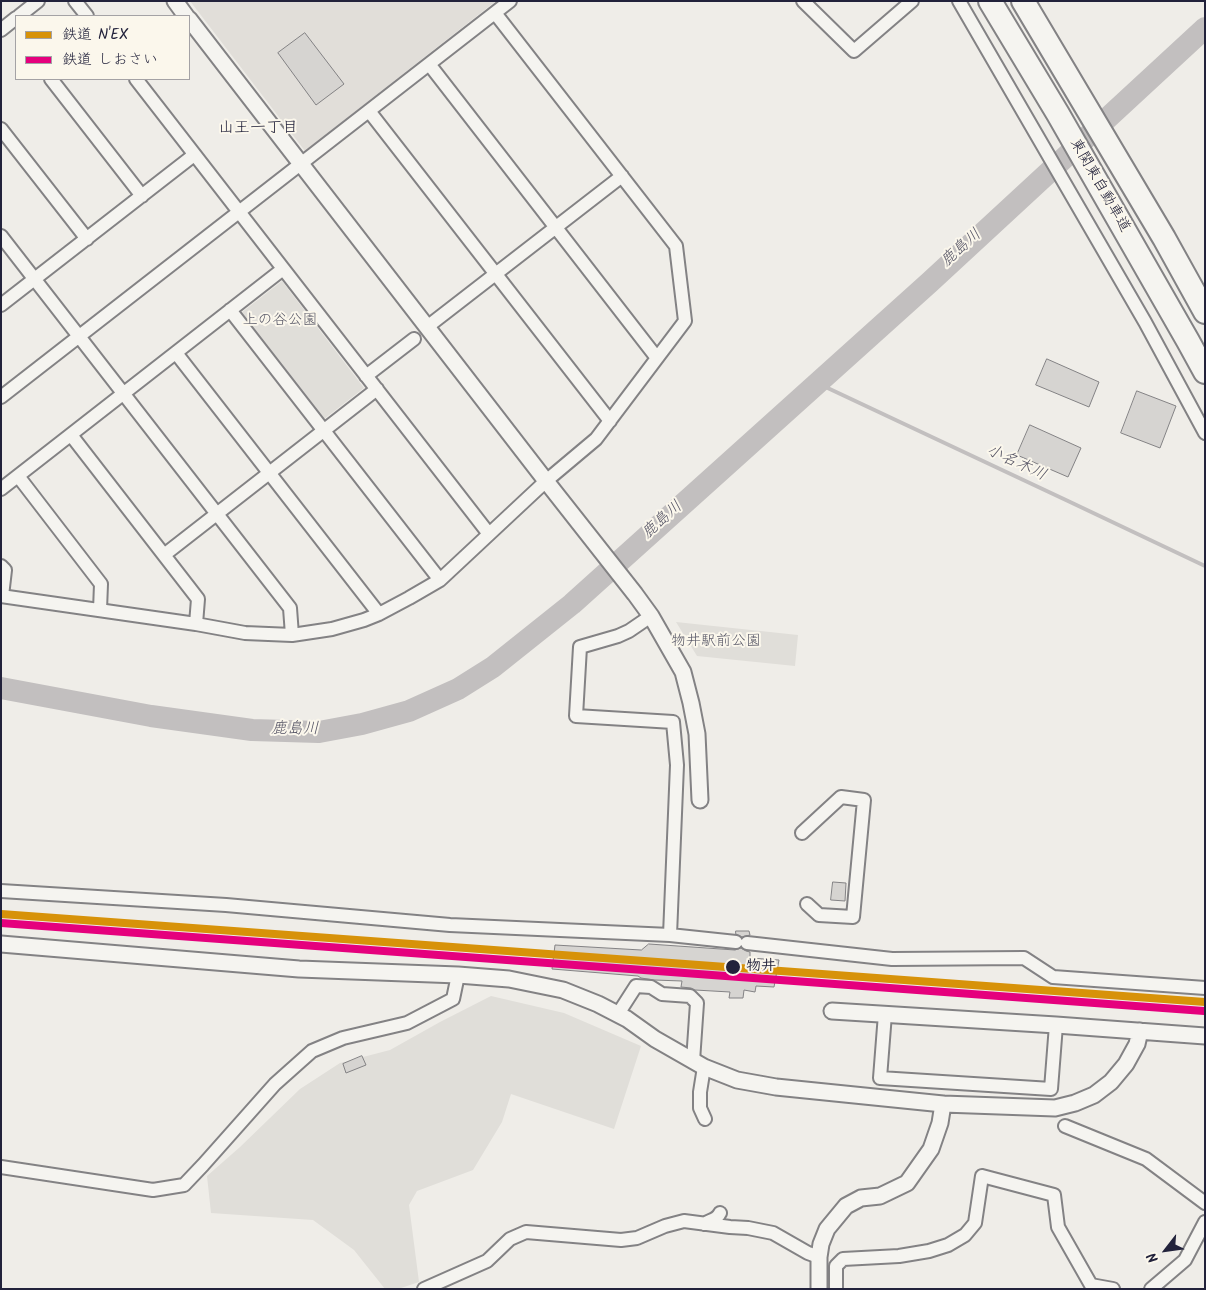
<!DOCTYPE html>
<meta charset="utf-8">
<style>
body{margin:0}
#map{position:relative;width:1206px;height:1290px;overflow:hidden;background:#efede8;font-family:Kalam,"Klee One",sans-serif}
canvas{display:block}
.frame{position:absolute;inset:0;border:2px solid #22223b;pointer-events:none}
.legend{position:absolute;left:15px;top:15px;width:175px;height:65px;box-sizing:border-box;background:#fbf7ec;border:1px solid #a4a2a5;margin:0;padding:6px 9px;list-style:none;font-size:15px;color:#22223b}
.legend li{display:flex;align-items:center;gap:10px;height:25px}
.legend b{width:25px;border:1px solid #a4a2a5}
.north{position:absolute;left:1141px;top:1225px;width:50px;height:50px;-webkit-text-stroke:4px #fbf7ec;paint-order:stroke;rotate:240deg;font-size:14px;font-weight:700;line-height:20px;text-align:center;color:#22223b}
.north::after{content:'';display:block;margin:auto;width:18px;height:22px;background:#22223b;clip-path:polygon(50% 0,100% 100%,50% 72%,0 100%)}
</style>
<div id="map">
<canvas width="1206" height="1290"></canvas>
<div class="frame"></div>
<ul class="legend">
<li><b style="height:6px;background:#d79209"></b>鉄道 N'EX</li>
<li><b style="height:6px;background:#e5007d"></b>鉄道 しおさい</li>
</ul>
<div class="north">N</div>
</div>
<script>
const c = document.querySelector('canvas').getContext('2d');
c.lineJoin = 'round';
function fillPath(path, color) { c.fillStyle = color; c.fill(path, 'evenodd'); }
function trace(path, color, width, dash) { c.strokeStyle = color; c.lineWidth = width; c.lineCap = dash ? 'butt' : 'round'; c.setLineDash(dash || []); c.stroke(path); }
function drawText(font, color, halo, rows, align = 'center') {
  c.font = font + ' Kalam,"Klee One",sans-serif'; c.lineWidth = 4; c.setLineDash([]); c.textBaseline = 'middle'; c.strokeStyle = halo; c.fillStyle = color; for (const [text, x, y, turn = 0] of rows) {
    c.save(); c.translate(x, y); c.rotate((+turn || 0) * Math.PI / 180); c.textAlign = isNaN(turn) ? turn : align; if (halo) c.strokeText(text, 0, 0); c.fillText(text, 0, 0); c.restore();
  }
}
fillPath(new Path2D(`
 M190 1H496L305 151Z`), '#e1ded9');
fillPath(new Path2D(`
 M282 281 364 388 324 419 241 313Z
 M676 622 798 635 795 666 697 656Z
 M491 996 564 1013 641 1046 614 1129 511 1094 502 1122 473 1170 417 1191 409 1205 419 1282 398 1289H385L354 1250 313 1220 211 1213 207 1176 240 1147 300 1089 340 1063 390 1050 440 1022Z`), '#e0ded9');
trace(new Path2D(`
 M817 383 1068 501 1205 566`), '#c2bfbf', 4);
trace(new Path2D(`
 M1 688 151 716 252 730 319 732 362 724 409 711 458 689 493 667 572 604 930 282 1205 28`), '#c2bfbf', 22);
const building = new Path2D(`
 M305 33 344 84 316 105 278 53Z
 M1047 359 1099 382 1089 407 1036 385Z
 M1137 391 1176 406 1160 448 1121 433Z
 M1030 425 1081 448 1068 477 1017 455Z
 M833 882 846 883 845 901 831 900Z
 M736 931H749L750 935 742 937 736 934Z
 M649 944 735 950 741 948 746 951 750 952V958L779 960 774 987 756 986 755 992 744 990 743 998H729L730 992 695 990 691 988 681 987 682 981 654 980 641 978 638 976 552 969 555 945 641 950Z
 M362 1056 366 1065 346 1073 343 1064Z`);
fillPath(building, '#d6d4d1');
trace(building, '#838284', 1);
const minor = new Path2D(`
 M75 1 87 16
 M803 1 854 51 912 1
 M959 1 1145 322 1205 433
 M19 16 38 1
 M1 30 16 18
 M429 64 657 358
 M51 79 142 196
 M136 79 489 534
 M369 111 610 421
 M1 129 87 239
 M1 236 290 608 292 635
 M1 305 194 155
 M230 310 440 580
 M427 327 622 176
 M176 353 379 614
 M366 376 414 339
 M1 397 510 1
 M71 435 198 599 196 624
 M18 476 101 584 100 610
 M1 489 283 269
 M164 555 377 389
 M1 566 5 570 2 596
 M1 596 196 624 245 633 292 635 332 629 364 620 379 614 409 598 440 580 546 481 596 439 685 321 676 246 495 13
 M651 616 629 631 618 636 580 647 576 716 673 722 677 765 670 935
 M802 833 841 797 864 800 853 917 819 915 807 904
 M1 891 226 905 450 925 670 935 736 942
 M747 943 892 959 1024 958 1053 977 1205 988
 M618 1014 636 986 651 987 662 994 690 996 697 1003 693 1061
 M885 1014 880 1078 1051 1089 1056 1025
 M704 1067 700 1092V1108L705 1119
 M1065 1126 1146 1159 1205 1203
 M1 1167 153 1190 184 1185 203 1165 275 1084 312 1051 343 1038 407 1023 453 999 458 975
 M704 1224C710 1220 717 1220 720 1213
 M424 1289 487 1261 510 1239 526 1232 621 1240 637 1238 665 1226 684 1221 730 1227 748 1228 773 1233 808 1253 819 1257
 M836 1289V1266L843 1259 899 1256 929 1251 948 1245 965 1235 975 1223 982 1176 1054 1195 1058 1227 1091 1285 1113 1289
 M1151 1289 1185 1260 1205 1222`);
const tertiary = new Path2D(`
 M175 1 186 16
 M189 19 546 481 635 594 651 616 683 672 691 703 697 734 700 800
 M1 944 299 969 458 975 509 979 563 990 598 1004 627 1019 655 1039 704 1067 737 1080 776 1087 943 1104 1055 1108 1075 1103 1094 1095 1111 1082 1126 1064 1137 1044 1140 1031
 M832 1011 1056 1025 1205 1036
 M819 1289V1257L821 1244 827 1229 846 1206 861 1198 880 1196 907 1183 931 1149 940 1123 943 1104`);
const motorway = new Path2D(`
 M990 1 1058 114 1188 341 1205 372
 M1023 1 1164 238 1205 312`);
trace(minor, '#838284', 16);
trace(tertiary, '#838284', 19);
trace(motorway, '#838284', 26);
trace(minor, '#f5f4f0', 12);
trace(tertiary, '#f5f4f0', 15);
trace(motorway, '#f5f4f0', 22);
trace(new Path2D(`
 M1 914 1205 1002`), '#d79209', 8);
trace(new Path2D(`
 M1 923 1204 1011`), '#e5007d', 8);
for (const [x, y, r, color] of [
 [733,967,8,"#22223b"]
]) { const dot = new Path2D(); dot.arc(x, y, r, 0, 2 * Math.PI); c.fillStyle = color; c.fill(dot); trace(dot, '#fbf7ec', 2); }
drawText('15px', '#22223b', '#fbf7ec', [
 ["東関東自動車道",1099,186,60]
]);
drawText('15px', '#575766', '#fbf7ec', [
 ["上の谷公園",280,321],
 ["物井駅前公園",716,642]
]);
drawText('bold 15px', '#22223b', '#fbf7ec', [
 ["物井",746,967]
], 'left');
drawText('16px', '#22223b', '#fbf7ec', [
 ["山王一丁目",258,129]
]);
drawText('italic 16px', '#535263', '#fbf7ec', [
 ["鹿島川",962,249,-42],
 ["小名木川",1016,464,25],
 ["鹿島川",663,521,-42],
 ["鹿島川",295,730]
]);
</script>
